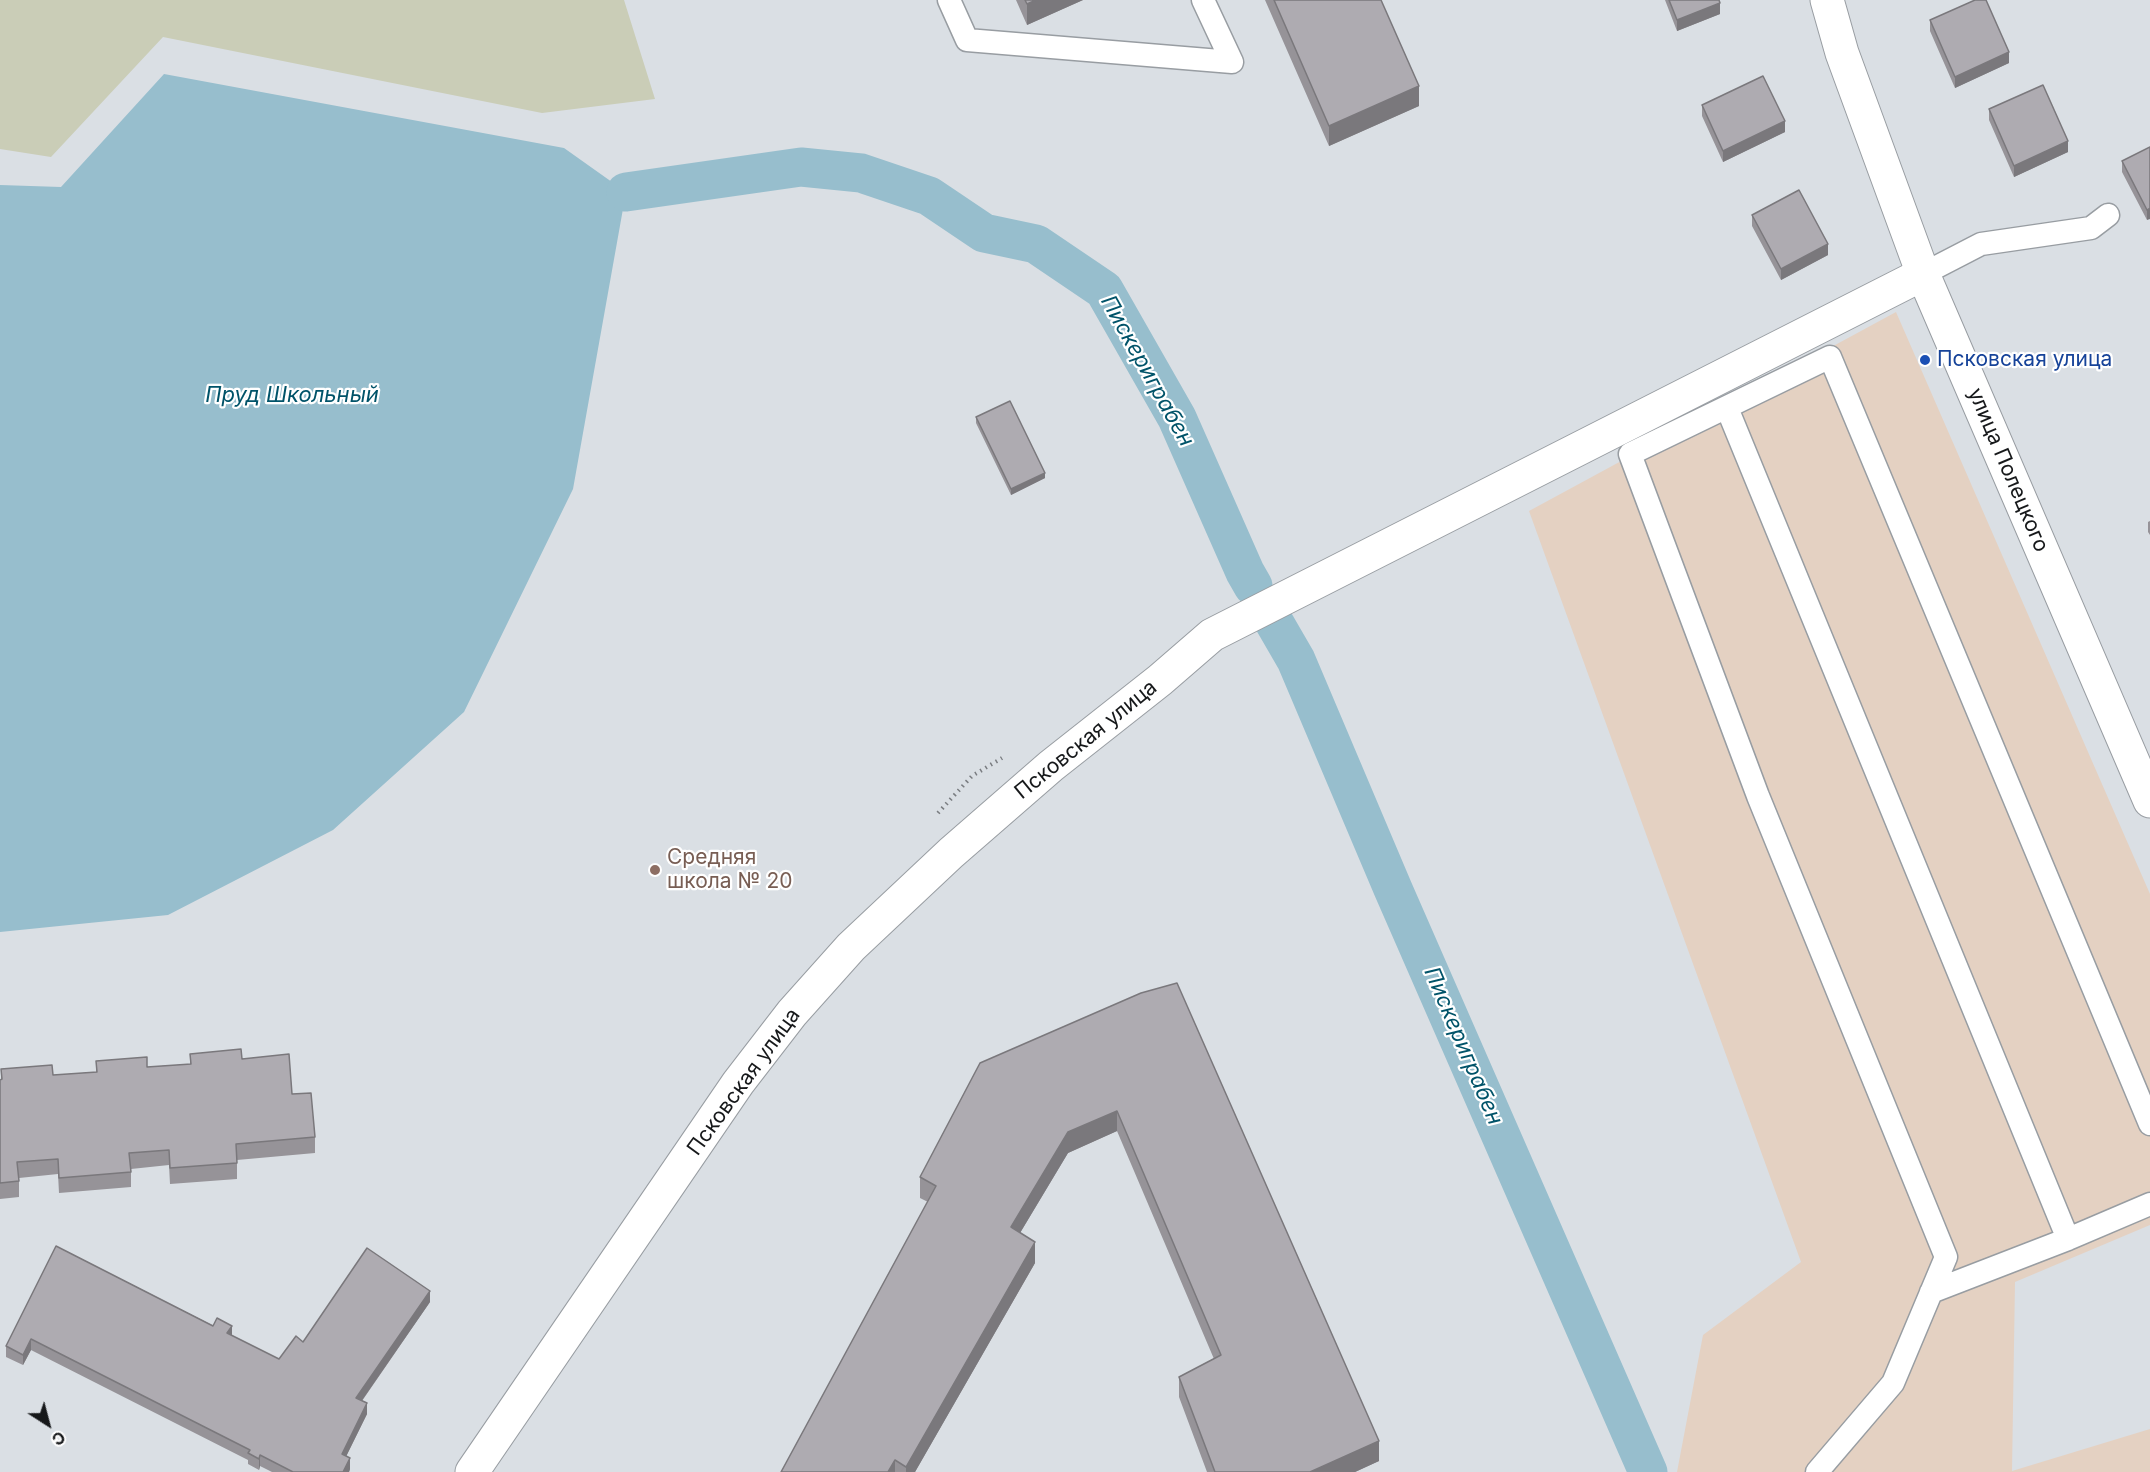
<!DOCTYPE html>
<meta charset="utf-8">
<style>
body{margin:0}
#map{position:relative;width:2150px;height:1472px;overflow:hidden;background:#dadfe4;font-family:Inter,sans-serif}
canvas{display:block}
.north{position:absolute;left:18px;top:1394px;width:60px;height:60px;-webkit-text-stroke:4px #fff;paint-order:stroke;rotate:144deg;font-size:16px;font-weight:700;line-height:24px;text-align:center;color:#16181a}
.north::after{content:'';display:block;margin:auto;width:21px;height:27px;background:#16181a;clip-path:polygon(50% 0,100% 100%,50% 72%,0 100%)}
</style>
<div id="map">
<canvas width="2150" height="1472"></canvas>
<div class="north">С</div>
</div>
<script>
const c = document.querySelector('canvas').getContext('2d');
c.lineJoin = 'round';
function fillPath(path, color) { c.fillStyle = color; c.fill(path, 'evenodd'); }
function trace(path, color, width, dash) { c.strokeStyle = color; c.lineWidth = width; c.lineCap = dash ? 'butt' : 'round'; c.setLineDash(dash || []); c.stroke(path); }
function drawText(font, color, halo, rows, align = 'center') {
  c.font = font + ' Inter,sans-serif'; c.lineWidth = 4.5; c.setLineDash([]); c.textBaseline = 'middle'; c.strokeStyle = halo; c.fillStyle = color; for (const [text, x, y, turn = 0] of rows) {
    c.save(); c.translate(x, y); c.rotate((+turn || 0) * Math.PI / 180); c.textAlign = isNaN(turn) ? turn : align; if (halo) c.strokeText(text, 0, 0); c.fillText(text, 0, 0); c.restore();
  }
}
fillPath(new Path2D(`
 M1896 312 2150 894V1225L2015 1282 2012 1471 2150 1429V1472H1677L1703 1335 1801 1262 1529 511Z`), '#e4d1c2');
fillPath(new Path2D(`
 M0 0H624L655 99 542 113 163 37 51 157 0 149Z`), '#cacdb7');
fillPath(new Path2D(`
 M164 74 564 148 626 192 573 489 464 712 333 830 168 915 0 932V185L61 187Z`), '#97becd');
trace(new Path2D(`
 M626 192 801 167 861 173 929 196 984 233 1036 244 1104 290 1177 418 1245 572 1253 586
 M1274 622 1296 660 1393 889 1648 1472`), '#97becd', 39);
const lane = new Path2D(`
 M949 0 967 40 1232 62 1203 0
 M1923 274 1981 244 2091 228 2108 215
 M1727 408 2068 1239
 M1931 1292 2068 1239 2150 1204
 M1817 1472 1893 1383 1946 1257 1758 796 1630 454 1830 357 2150 1124`);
const street = new Path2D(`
 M472 1472 738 1083 792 1013 851 947 951 853 1051 766 1160 680 1212 635 1923 274`);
const secondary = new Path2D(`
 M1827 0 1842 53 1923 274 2150 801`);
trace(lane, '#989da2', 25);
trace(street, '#989da2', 35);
trace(secondary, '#989da2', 35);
trace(new Path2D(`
 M938 813 972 776 1002 758`), '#7a7d81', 4, [1.5, 4.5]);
trace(lane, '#fff', 22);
trace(street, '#fff', 33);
trace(secondary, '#fff', 33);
fillPath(new Path2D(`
 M1016 0H1083L1027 25Z
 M1265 0H1381L1419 106 1329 146Z
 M1665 0H1719L1720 14 1677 31Z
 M1930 20 2009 63 1955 88 1930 31Z
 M1702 105 1785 132 1723 162 1702 116Z
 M1989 109 2068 152 2014 177 1989 120Z
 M2150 147 2147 220 2122 172V161Z
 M1752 215 1828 255 1781 280 1752 226Z
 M976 417 1045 478 1011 495 976 423Z
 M2150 521V535L2148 532V522Z
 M1141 993 1379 1461 1355 1472H1207L1179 1397V1377L1214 1359 1117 1131 1068 1153 1020 1233 1035 1263 915 1472H781L928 1202 920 1198V1177Z
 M190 1054 242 1059 292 1094 315 1137V1153L237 1160V1179L170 1184 169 1165 131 1169V1187L59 1193 58 1174 19 1178V1197L0 1199V1080H1V1069L53 1075 96 1072V1061L147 1067 190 1064Z
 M56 1246 279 1359 303 1342 430 1302 362 1401 367 1414 346 1456 350 1469 349 1472H272L260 1466 259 1470 248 1464V1460L31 1350 23 1365 6 1357V1346Z`), '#969398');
fillPath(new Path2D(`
 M1036 0H1083L1027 25V4Z
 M1720 3V14L1677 31V20Z
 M2009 52V63L1955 88V77Z
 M1419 86V106L1329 146V126Z
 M1785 121V132L1723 162V151Z
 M2068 141V152L2014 177V166Z
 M2150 208V219L2147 220V210Z
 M1828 244V255L1781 280V269Z
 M1045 473V478L1011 495V489Z
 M1117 1111V1131L1068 1153 1011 1248V1227L1068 1132Z
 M1035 1242V1263L915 1472H906V1467Z
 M430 1291V1302L356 1409V1398Z
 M232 1326V1337L227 1333Z
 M31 1339V1350L23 1365V1355Z
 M367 1403V1414L342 1465V1454Z
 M1379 1441V1461L1355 1472H1310Z
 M260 1455V1466L259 1470V1459Z
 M350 1458V1469L349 1472H343Z
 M895 1460V1472H888Z`), '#7a787c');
const building = new Path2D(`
 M1025 0H1036L1027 4Z
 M1274 0H1381L1419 86 1329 126Z
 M1669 0H1719L1720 3 1677 20Z
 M1975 0H1986L2009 52 1955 77 1930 20Z
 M1763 76 1785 121 1723 151 1702 105Z
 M2043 85 2068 141 2014 166 1989 109Z
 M2150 147V208L2147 210 2122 161Z
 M1799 190 1828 244 1781 269 1752 215Z
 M1010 401 1045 473 1011 489 976 417Z
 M1177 983 1379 1441 1310 1472H1215L1179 1377 1221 1355 1117 1111 1068 1132 1011 1227 1035 1242 906 1467 895 1460 888 1472H781L936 1186 920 1177 980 1063 1141 993Z
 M241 1049 242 1059 289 1054 292 1094 311 1093 315 1137 236 1144 237 1163 170 1168 169 1150 129 1153 131 1172 59 1178 58 1159 17 1162 19 1181 0 1183V1080L2 1079 1 1069 52 1065 53 1075 97 1072 96 1061 147 1057V1067L191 1064 190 1054Z
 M56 1246 213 1326 217 1318 232 1326 227 1333 279 1359 296 1336 303 1342 367 1248 430 1291 356 1398 367 1403 342 1454 350 1458 343 1472H293L260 1455 259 1459 248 1453 250 1450 31 1339 23 1355 6 1346Z`);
fillPath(building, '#aeabb1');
trace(building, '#7a787c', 1.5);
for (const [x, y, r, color] of [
 [1925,360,6,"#1a4fb4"],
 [655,870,6,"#8d6e63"]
]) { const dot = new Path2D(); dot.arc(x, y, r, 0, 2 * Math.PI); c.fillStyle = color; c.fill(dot); trace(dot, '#fff', 2); }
drawText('21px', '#164399', '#fff', [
 ["Псковская улица",1937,360]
], 'left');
drawText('21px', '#16181a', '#fff', [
 ["улица Полецкого",2008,470,67],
 ["Псковская улица",1086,740,-39],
 ["Псковская улица",744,1082,-54]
]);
drawText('21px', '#785e54', '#fff', [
 ["Средняя",667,858],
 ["школа № 20",667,882]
], 'left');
drawText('italic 22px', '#005369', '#fff', [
 ["Пискериграбен",1147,371,61],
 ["Пруд Школьный",292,395],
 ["Пискериграбен",1463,1046,67]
]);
</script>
